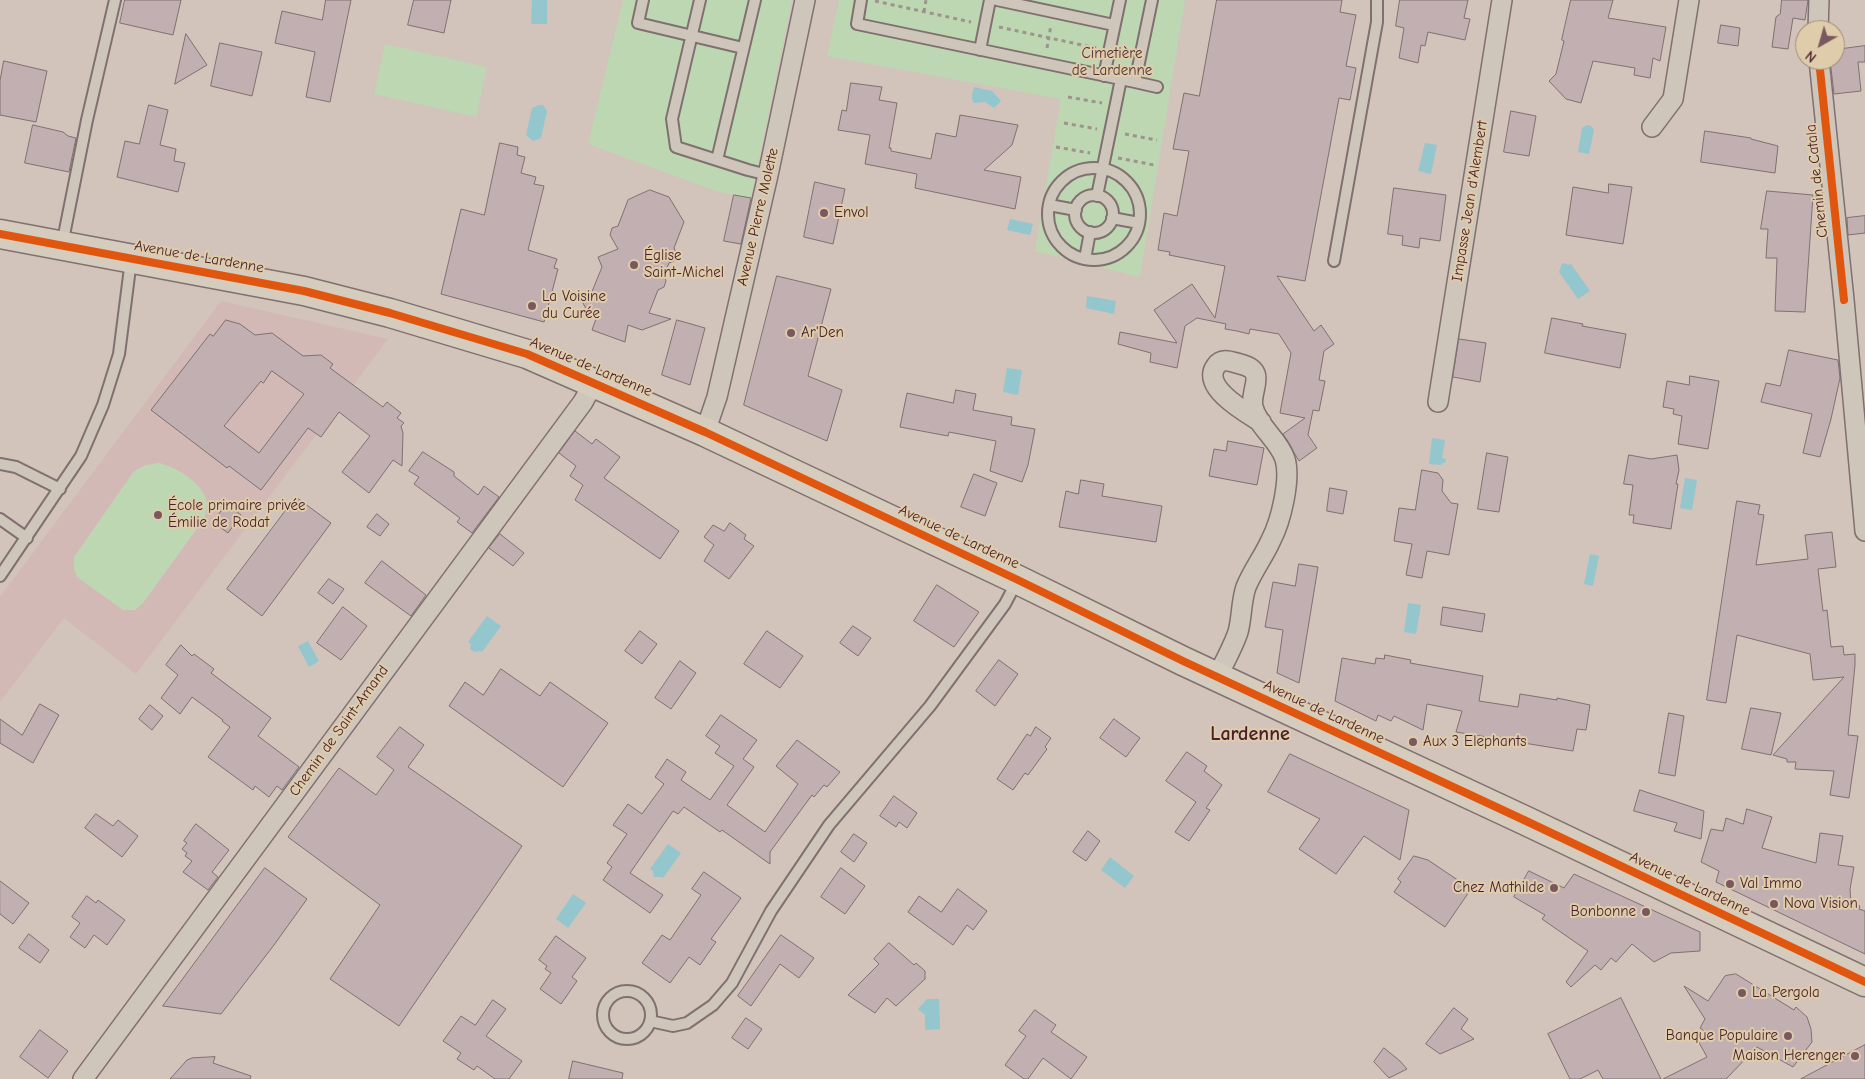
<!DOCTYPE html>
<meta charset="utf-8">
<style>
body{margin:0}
#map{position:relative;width:1865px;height:1079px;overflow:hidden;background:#d2c3bb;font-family:"Comic Neue",sans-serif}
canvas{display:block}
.north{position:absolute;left:1795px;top:20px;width:50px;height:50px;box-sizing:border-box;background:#deccaa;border:1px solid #a38777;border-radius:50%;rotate:218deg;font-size:14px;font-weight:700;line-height:20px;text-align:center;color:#4a1f2b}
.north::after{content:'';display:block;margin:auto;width:18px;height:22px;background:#7a585d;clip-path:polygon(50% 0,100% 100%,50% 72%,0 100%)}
</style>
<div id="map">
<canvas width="1865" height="1079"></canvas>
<div class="north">N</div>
</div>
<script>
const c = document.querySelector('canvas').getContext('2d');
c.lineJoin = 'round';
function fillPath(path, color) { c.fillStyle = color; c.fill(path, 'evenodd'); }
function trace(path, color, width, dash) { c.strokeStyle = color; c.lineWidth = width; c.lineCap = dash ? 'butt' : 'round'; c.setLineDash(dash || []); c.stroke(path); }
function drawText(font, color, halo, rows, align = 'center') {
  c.font = font + ' "Comic Neue",sans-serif'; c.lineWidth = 4; c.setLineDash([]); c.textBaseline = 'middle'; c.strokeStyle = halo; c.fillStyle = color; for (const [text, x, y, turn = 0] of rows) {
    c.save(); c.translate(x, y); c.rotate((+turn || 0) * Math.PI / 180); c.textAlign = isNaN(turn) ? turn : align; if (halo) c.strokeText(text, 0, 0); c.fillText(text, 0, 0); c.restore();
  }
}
fillPath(new Path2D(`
 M221 301 388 339 136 674 64 618 0 702V597Z`), '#d3b9b5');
fillPath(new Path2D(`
 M623 0H792L751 198 716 191 588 144Z
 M839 0H1185L1140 277 1035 251 1061 99 827 56Z
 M385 44 487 67 476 117 374 94Z
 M159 463C176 467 200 481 206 499 208 506 206 512 204 519L143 603 135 610H123L77 577 74 569V557L134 471 146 465Z`), '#bdd7b3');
fillPath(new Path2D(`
 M532 0H547V24H531Z
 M974 87 992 91 1001 101 994 108 985 102 974 103C970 98 973 92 974 87Z
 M539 105H543L547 111 541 138 533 141 526 135 532 108Z
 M1587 125 1591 126 1594 130 1589 154 1578 152 1582 128Z
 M1425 143 1437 145 1431 174 1418 171Z
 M1010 219 1033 224 1030 235 1007 230Z
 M1565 263 1568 265 1571 264 1590 291 1578 299 1559 272 1562 264Z
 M1087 296 1116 301 1114 314 1086 308Z
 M1007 368 1022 370 1018 395 1003 392Z
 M1432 438 1445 440 1442 458 1446 459 1445 463H1442L1441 465 1429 464Z
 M1685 478 1697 480 1692 510 1680 508Z
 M1590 554 1599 556 1593 586 1584 584Z
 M1408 603 1421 605 1416 634 1404 632Z
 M487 616 501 626 482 652 480 651 475 652 470 649 471 644 468 642Z
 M308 641 319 661 309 667 298 646Z
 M668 844 681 853 663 878 661 877H654L653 871 650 869Z
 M1110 857 1134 876 1125 888 1101 870Z
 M573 894 586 903 568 928 556 919Z
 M927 999H939L940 1029 925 1030V1015L918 1009Z`), '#94c6ce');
const building = new Path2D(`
 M125 0H181L173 35 120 23Z
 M326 0H351L330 102 306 97 315 52 275 43 282 11 322 20Z
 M414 0H451L444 33 408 25Z
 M1217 0H1342L1340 12 1356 15 1346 66 1356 68 1350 100 1339 98 1305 281 1277 276 1314 331 1321 325 1334 344 1324 351 1319 380 1325 381 1319 411 1313 410 1308 435 1317 448 1299 461 1283 434 1305 418 1280 413 1291 353 1279 334 1250 329 1249 334 1237 331 1225 329 1226 324 1197 318 1185 326 1177 368 1150 362 1151 353 1118 344 1120 332 1177 343 1154 310 1192 284 1215 318 1225 266 1169 255 1170 252 1158 250 1164 213 1177 216 1189 151 1173 149 1184 93 1199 96Z
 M1400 0H1468L1464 18 1470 19 1465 40 1428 32 1425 46 1421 45 1418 63 1399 58 1404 28 1396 26Z
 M1571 0H1613L1608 18 1666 27 1660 61 1653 58 1650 78 1634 75 1635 68 1593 61 1581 103 1566 99 1549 81 1556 74 1564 41 1562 40Z
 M1782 0H1808L1805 20 1793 18 1788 49 1772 47 1776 17 1780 14Z
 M1721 25 1740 28 1738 46 1718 43Z
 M186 34 207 65 175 84Z
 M220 43 262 52 252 96 211 86Z
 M1865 46V62H1858L1861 91 1834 94 1830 60H1835V50Z
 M4 61 47 71 36 122 0 115V81Z
 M851 83 882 87 879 100 897 103 889 148H891V151L931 159 936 133 956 137 960 115 1018 125 1012 145 984 170 1021 177 1015 209 915 188 917 174 865 164 870 135 838 130 842 110 846 111Z
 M149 105 168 110 160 145 176 149 174 161 185 163 178 192 117 177 125 141 139 144Z
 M1511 111 1536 116 1529 156 1504 152Z
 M33 125 63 132 68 136 76 138 69 172 25 163Z
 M1705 131 1751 138V139L1778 146 1775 173 1701 162Z
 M500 143 518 147 517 155 525 157 521 173 536 177 534 184 544 186 528 250 557 259 554 268 558 269 544 322 441 294 461 209 484 215Z
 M815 182 845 189 833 244 804 237Z
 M1609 184 1632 187 1623 244 1566 235 1573 187 1608 193Z
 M1394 188 1446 195 1440 241 1420 238 1419 248 1402 245 1403 236 1388 234Z
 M650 190 669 197 684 222 674 248 677 254 674 261 669 263 664 275 666 281 664 287 658 290 649 313 671 319 642 330 628 325 625 342 592 330 598 313 586 309 583 303 585 296 591 294 602 267 598 257 618 249 610 235 612 228 618 226 628 200Z
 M1767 191 1813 195 1805 312 1775 311 1777 258H1766L1768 229H1761Z
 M734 195 751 198 741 244 724 241Z
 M1865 216V233L1848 235 1847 218Z
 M777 276 831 289 808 376 842 390 827 441 744 405Z
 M1552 318 1583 324 1582 326 1626 334 1620 368 1545 353Z
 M226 320 240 324 255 335 272 333 303 356 321 355 333 364 330 368 383 407 387 402 401 413 397 418 404 423 401 426 403 433 402 466 393 460 369 493 342 472 370 436 339 412 321 437 308 428 261 490 229 466 227 468 151 410 210 334 213 336ZM272 371 304 394 259 453 224 426 261 381 263 383Z
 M677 320 705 328 690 385 662 375Z
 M1459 339 1486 343 1480 382 1453 377Z
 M1789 350 1838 360 1840 378 1831 419 1820 457 1803 453 1812 414 1761 402 1766 383 1780 386Z
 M1690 376 1719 381 1708 449 1678 444 1682 416 1673 414 1674 409 1663 407 1667 381 1689 385Z
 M956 390 976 394 973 410 1012 417 1011 425 1035 429 1028 465 1022 482 990 471 996 441 949 432 948 436 900 427 907 393 953 403Z
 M575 431 592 444 596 439 620 457 604 478 679 531 660 559 575 500 583 485 570 476 576 466 559 453Z
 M1228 441 1264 448 1257 485 1209 476 1214 449 1226 451Z
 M423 452 454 472V476L478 495 484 486 499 497 472 533 457 522 460 518 414 484 419 477 409 471Z
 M1487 453 1508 457 1499 512 1478 509Z
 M1629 455 1651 459 1677 455 1679 470 1676 484H1678L1671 529 1633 523 1634 515H1629L1633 485 1624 484Z
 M1422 470 1438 473 1443 480 1442 491 1451 503 1458 504 1449 555 1427 551 1422 578 1406 575 1412 544 1394 541 1399 508 1415 510Z
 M974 474 997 483 985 516 961 507Z
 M1081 480 1104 484 1102 496 1162 506 1156 542 1059 527 1066 491 1078 494Z
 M1330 488 1347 491 1343 514 1327 511Z
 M296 497 331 523 262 616 227 589Z
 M1737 501 1760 505 1758 514 1764 515 1756 565 1808 559 1805 535 1832 532 1836 567 1818 569 1823 611 1827 610 1831 647 1843 646 1844 655 1855 654V665L1848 735 1858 736 1849 798 1830 795 1834 771 1795 769 1796 762H1787V759L1773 755 1844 677 1813 680 1810 654 1737 635 1726 703 1707 700Z
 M227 504 241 515 228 533 213 522Z
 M377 514 389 524 380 536 367 527Z
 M730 523 746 535 744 539 754 546 729 579 704 561 714 545 704 537 713 525 724 531Z
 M500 534 524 553 513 566 489 548Z
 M382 561 426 595 411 616 365 583Z
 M1299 564 1318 567 1299 683 1277 673 1283 630 1265 627 1273 582 1295 586Z
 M329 579 344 589 333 604 318 593Z
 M937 585 979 612 954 647 914 621Z
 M343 607 367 626 341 660 317 643Z
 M1443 607 1485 614 1482 632 1441 625Z
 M853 626 871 638 858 656 840 643Z
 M640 631 657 644 642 664 625 651Z
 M767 631 803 656 780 688 744 664Z
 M181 645 192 656 194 654 214 669 211 673 271 718 258 736 299 767 282 790 277 786 269 797 255 786 253 790 208 757 230 727 222 721 223 720 192 697 180 714 161 698 178 675 166 665Z
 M1385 655 1411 660 1410 663 1483 676 1479 701 1518 707 1520 694 1557 700V698L1590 705 1586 730 1577 729 1573 751 1456 732 1462 711 1427 704 1423 730 1394 716 1391 721 1378 715 1376 721 1335 701 1342 658 1375 664 1376 658 1384 659Z
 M999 660 1018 674 995 706 976 691Z
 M680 661 696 673 671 709 655 698Z
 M501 669 540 696 550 682 608 723 563 787 449 706 465 682 483 695Z
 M40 704 59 715 33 763 0 743V719L22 735Z
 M150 705 163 716 152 730 139 719Z
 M1751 708 1781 713 1771 755 1742 749Z
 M1669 713 1684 716 1675 776 1659 773Z
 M721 715 757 740 743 759 754 767 727 805 765 832 798 784 776 766 797 740 840 772 827 787 824 785 814 797 812 795 770 852V864L722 830 720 832 684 807 678 814 673 811 630 873 663 895 650 913 603 880 612 867 607 863 627 834 613 825 628 804 642 814 664 784 655 777 667 759 686 772 681 780 710 800 734 766 715 753 720 746 706 736Z
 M1114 719 1140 738 1126 757 1100 738Z
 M400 727 424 745 408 767 522 846 399 1026 330 979 380 905 288 837 339 768 376 795 394 770 377 757Z
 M1036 727 1051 738 1045 747 1047 749 1028 775 1025 773 1013 790 997 779 1027 734 1030 736Z
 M1187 752 1207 766 1204 771 1222 785 1206 808 1210 810 1189 841 1175 832 1196 802 1166 781Z
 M1290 754 1409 810 1400 860 1364 836 1336 874 1299 849 1320 819 1268 792Z
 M1640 790 1704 811 1701 839 1674 831 1677 823 1634 811Z
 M894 796 917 813 907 828 899 822 896 827 880 816Z
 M1747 809 1772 817 1762 848 1816 863 1820 833 1843 836 1838 865 1854 867 1850 889 1851 903 1860 906 1859 909 1865 911V954L1716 882 1719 871 1701 862 1711 829 1723 831 1726 818 1743 824Z
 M96 814 113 826 118 820 138 836 122 857 85 828Z
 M196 824 229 850 212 872 218 877 208 890 183 872 192 861 185 856 187 853 182 849 187 843 184 841Z
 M1088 831 1100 841 1086 861 1073 852Z
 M854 834 867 843 854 862 841 852Z
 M1414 856 1428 860 1471 889 1445 927 1394 892 1401 882 1398 879Z
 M265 868 307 899 274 945 221 1014 163 1006Z
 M841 868 865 886 845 914 821 897Z
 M1529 871 1564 888 1574 874 1700 932V951L1671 953 1654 962 1632 944 1616 962 1611 958 1601 970 1595 965 1571 987 1566 982 1588 951 1542 919 1545 915 1514 897Z
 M704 872 741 898 711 939 716 942 700 965 689 957 670 983 642 963 662 935 670 940 701 895 692 889Z
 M0 881 29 903 13 924 0 914Z
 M958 889 987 911 973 930 967 925 953 945 908 912 919 896 941 912Z
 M87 896 96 903 98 900 125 920 107 945 94 935 85 948 70 937 80 923 72 917Z
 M29 934 49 950 40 963 19 948Z
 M781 935 814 958 799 978 780 964 751 1006 738 996Z
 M556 936 586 958 572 977 577 981 561 1004 540 989 551 973 545 969 547 966 539 960Z
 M889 943 914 965 916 963 925 971V979L896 1006 887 998 875 1013 848 995 879 964 874 959Z
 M1736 974 1794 1010 1796 1007 1807 1017 1811 1029 1812 1042 1793 1067 1757 1047 1726 1079H1663L1707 1057 1697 1039 1707 1033 1700 1028 1705 1019 1684 986 1708 1001 1725 976Z
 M1621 998 1661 1079H1603L1598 1070 1580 1079H1570L1548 1034Z
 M493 1000 506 1009 486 1036 522 1061 509 1079H495L477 1066 474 1070 457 1059 461 1053 443 1041 461 1016 475 1025Z
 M1454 1008 1468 1019 1461 1029 1474 1039 1440 1054 1426 1044Z
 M1035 1010 1056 1025 1051 1032 1087 1057 1071 1079 1043 1058 1028 1079H1024L1005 1065 1026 1036 1019 1031Z
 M746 1018 762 1029 748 1049 732 1038Z
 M40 1030 68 1051 48 1078 20 1057Z
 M1865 1045V1079H1801Z
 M1384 1048 1400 1061 1407 1069 1389 1078 1374 1062Z
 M215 1057 213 1063 251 1076 250 1079H170L187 1060 192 1058Z
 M573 1061 623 1073 622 1079H569Z`);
fillPath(building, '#c1afb1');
trace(building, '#80706f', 1);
const service = new Path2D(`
 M643 0 638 23 743 48
 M700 0 672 119 676 147 748 170 768 175
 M861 0 857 24 1135 82
 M997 0 1114 25
 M1152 0 1135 82 1157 87
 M980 50 990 0
 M1104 76 1120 0
 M717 160 755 0
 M1048 214a46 46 0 1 1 92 0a46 46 0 1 1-92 0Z
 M1075 214a19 19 0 1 1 38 0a19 19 0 1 1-38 0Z
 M1097 196 1121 79
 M1049 205 1076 210
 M1112 218 1139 223
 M62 245 87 120 115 0
 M1085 259 1090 232
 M1334 261 1377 22V0
 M0 464 16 467 60 489
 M0 519 27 538
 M0 576 81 456 103 405 119 354 131 260
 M603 1015a24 24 0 1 1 48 0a24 24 0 1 1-48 0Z
 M650 1021 673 1026 687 1023 713 1005 732 983 771 911 829 825 930 706 1005 604 1017 581`);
const minor = new Path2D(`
 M1818 30 1819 0
 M1819 60 1844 300 1865 531
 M1652 127 1673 99 1689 0
 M1438 402 1502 0
 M705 432 717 397 768 175 805 0
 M1217 677C1224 663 1233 647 1238 632 1242 618 1241 601 1246 587 1253 570 1264 556 1271 540 1281 521 1291 479 1285 459 1279 440 1258 427 1253 407 1249 390 1269 371 1240 364 1232 362 1222 357 1216 366 1200 387 1247 413 1261 422
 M83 1079 583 402 594 382`);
const primary = new Path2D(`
 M0 234 304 291 390 313 527 354 705 432 1018 580 1183 661 1524 820 1865 982`);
trace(service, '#80706f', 14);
trace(minor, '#80706f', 22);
trace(primary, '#80706f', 31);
trace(new Path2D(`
 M875 1 971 22
 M924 12 926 0
 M999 27 1096 48
 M1047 48 1051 25
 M1068 97 1102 103
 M1064 123 1097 129
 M1125 134 1157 140
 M1056 147 1090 153
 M1118 158 1154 165`), '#9e938d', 3, [4, 4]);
trace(service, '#cec6bb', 10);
trace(minor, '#cec6bb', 19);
trace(primary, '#d5ccbe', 28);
trace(new Path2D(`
 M1819 60 1844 300
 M0 234 304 291 390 313 527 354 705 432 1018 580 1183 661 1524 820 1865 982`), '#e0560e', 8);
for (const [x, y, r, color] of [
 [824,213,5,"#7a585d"],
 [634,265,5,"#7a585d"],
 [532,306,5,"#7a585d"],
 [791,333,5,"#7a585d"],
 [158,515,5,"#7a585d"],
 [1413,742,5,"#7a585d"],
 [1730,884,5,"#7a585d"],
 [1554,888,5,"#7a585d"],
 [1774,904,5,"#7a585d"],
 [1646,912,5,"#7a585d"],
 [1742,993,5,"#7a585d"],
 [1788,1036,5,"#7a585d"],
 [1855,1056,5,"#7a585d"]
]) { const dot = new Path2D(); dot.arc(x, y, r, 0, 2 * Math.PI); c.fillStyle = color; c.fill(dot); trace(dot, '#deccaa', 2); }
drawText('15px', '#543338', '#deccaa', [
 ["Cimetière",1112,54],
 ["de Lardenne",1112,71]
]);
drawText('15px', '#4a1f2b', '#deccaa', [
 ["Chemin de Catala",1817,181,-96],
 ["Impasse Jean d'Alembert",1470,201,-81],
 ["Avenue Pierre Molette",758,217,-77],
 ["Avenue de Lardenne",199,257,10],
 ["Avenue de Lardenne",591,367,23],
 ["Avenue de Lardenne",959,537,25],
 ["Avenue de Lardenne",1324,712,25],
 ["Chemin de Saint-Amand",339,731,-54],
 ["Avenue de Lardenne",1690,884,25]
]);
drawText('15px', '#4a1f2b', '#deccaa', [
 ["Envol",834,213],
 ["Église",644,256],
 ["Saint-Michel",644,273],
 ["La Voisine",542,297],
 ["du Curée",542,314],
 ["Ar'Den",801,333],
 ["École primaire privée",168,506],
 ["Émilie de Rodat",168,523],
 ["Aux 3 Elephants",1423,742],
 ["Val Immo",1740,884],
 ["Chez Mathilde",1544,888,"right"],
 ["Nova Vision",1784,904],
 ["Bonbonne",1636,912,"right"],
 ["La Pergola",1752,993],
 ["Banque Populaire",1778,1036,"right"],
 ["Maison Herenger",1845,1056,"right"]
], 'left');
drawText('bold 20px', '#4a1f2b', '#deccaa', [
 ["Lardenne",1250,734]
]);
</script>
